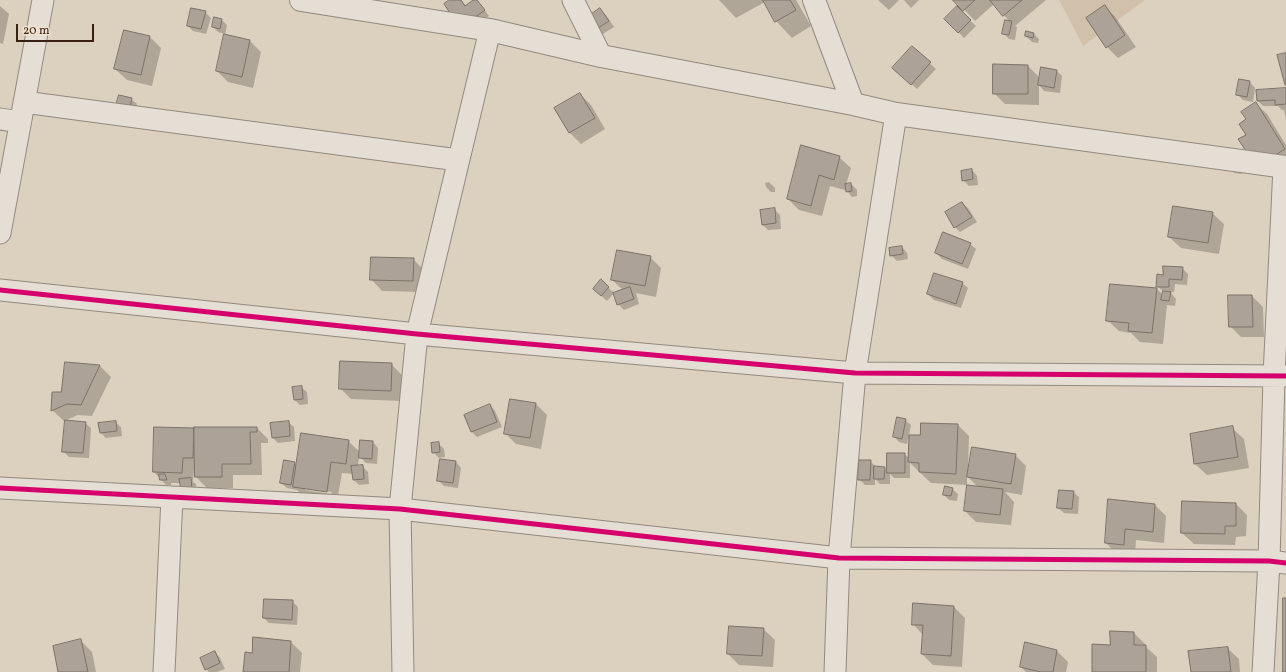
<!DOCTYPE html>
<style>
body{margin:0}
#map{position:relative;width:1286px;height:672px;overflow:hidden;background:#dcd0bf;font-family:Vollkorn,serif}
canvas{display:block}
.scale{position:absolute;left:16px;top:24px;width:78px;height:18px;box-sizing:border-box;border:2px solid #392015;border-top:0;padding-left:5px;font-size:12px;line-height:14px;white-space:nowrap;color:#392015;-webkit-text-stroke:3px #f0e2ce;paint-order:stroke}
</style>
<div id="map">
<canvas width="1286" height="672"></canvas>
<div class="scale">20 m</div>
</div>
<script>
const c = document.querySelector('canvas').getContext('2d');
c.lineJoin = 'round';
function fillPath(path, color) { c.fillStyle = color; c.fill(path, 'evenodd'); }
function trace(path, color, width, dash) { c.strokeStyle = color; c.lineWidth = width; c.lineCap = dash ? 'butt' : 'round'; c.setLineDash(dash || []); c.stroke(path); }
fillPath(new Path2D(`
 M1059 0H1145L1083 46Z`), '#d2c1aa');
fillPath(new Path2D(`
 M451 0H461L466 6 474 0H477L489 16 466 32Z
 M719 0H796L811 26 792 38 776 21 765 2 736 18Z
 M878 0H899L889 10Z
 M904 0H919L911 8Z
 M955 0H1046L1015 26 1017 27 1015 40 1009 39 1003 33 1010 22 994 4 975 21Z
 M0 6 9 14 3 44 0 43Z
 M1105 6 1116 18 1136 47 1118 58 1107 47Z
 M957 8 976 26 964 38 946 19Z
 M600 10 606 15 614 27 601 35 596 30Z
 M205 12 211 18 206 34 193 31 188 26Z
 M215 18 222 20 227 25 225 36 250 41 261 52 253 88 228 82 217 71 225 34 218 32 213 27Z
 M1034 34 1039 39 1038 43 1032 42 1026 36Z
 M150 37 161 48 152 86 127 80 115 69Z
 M912 47 936 69 917 89 899 73Z
 M1028 66 1040 78 1042 68 1057 71 1062 76 1060 93 1044 91 1039 85V105L1005 104 994 93Z
 M1250 82 1255 88 1253 102 1243 100 1237 94Z
 M1286 89V119L1284 110H1282L1278 106H1263L1258 101Z
 M580 94 591 105 605 129 581 144 570 133Z
 M119 96 131 99 137 104 134 117Z
 M1255 103 1267 114 1286 145V166L1247 135V119Z
 M839 157 851 168 846 185 851 184 857 190V196L852 197 847 191 846 186 845 190 830 186 822 216 799 210 788 199Z
 M1244 163 1242 174 1234 173 1229 167Z
 M972 170 977 176 978 185 969 186 963 180Z
 M769 182 775 188V192H771L766 187 765 183Z
 M962 203 968 208 977 222 960 232 955 227Z
 M774 209 780 215 781 229 768 230 763 225Z
 M1212 213 1224 224 1219 254 1181 248 1169 237Z
 M970 244 976 249 968 269 942 259 936 253Z
 M902 247 907 253 908 259 897 261 891 255Z
 M650 257 661 268 656 297 636 293 639 304 624 310 618 304 623 290 612 280Z
 M413 259 425 271 424 292 382 291 371 279Z
 M1182 268 1188 274 1187 285 1175 284 1174 292H1170L1176 299 1175 306 1167 305 1163 344 1140 342 1131 333 1119 331 1107 320 1157 289 1163 295 1164 292 1157 286 1164 276Z
 M601 281 614 293 607 301 599 294Z
 M962 283 968 288 961 308 934 300 928 294Z
 M1252 296 1263 307 1264 337H1241L1230 326Z
 M66 363 100 366 111 377 92 416 78 415 64 421 52 410 62 393Z
 M391 364 402 375 401 401 351 399 340 388Z
 M301 387 307 392 308 404 300 405 295 400Z
 M510 400 536 404 547 415 541 449 516 444 505 433Z
 M490 405 495 411 502 427 477 437 472 432Z
 M905 420 911 425 909 436H921L958 425 969 436 968 469 1015 455 1026 466 1022 495 1005 492 1014 502 1011 525 976 522 965 511 979 488 967 476V485L931 483 910 463V478H894L890 474V484H880L875 479V485H865L859 479 870 461 876 467 884 468 888 471 904 454 909 458 910 439 908 438 907 444 899 442 894 436Z
 M115 422 121 427 122 436 106 438 101 433Z
 M288 422 294 427 295 441 278 443 273 438Z
 M85 423 91 428 89 458 69 457 63 451Z
 M155 428H257L268 439V443H261L262 475H233V488H207L196 477V469H194L193 482 196 484 197 494 181 483H171V485H166L154 472Z
 M1232 428 1244 439 1249 468 1207 475 1195 464Z
 M348 441 361 453 373 442 378 448 377 464 366 463 359 456 358 467 362 466 368 472 369 484 359 485 354 480 353 474 342 473 338 496 304 497 297 490 287 488 281 483 295 463 297 465ZM305 488 332 492 331 494 305 490Z
 M438 443 444 449 445 457 439 458 433 452Z
 M456 462 461 468 458 488 444 486 438 480Z
 M952 489 958 494 957 501 949 500 944 495Z
 M1073 492 1079 497 1078 514 1064 513 1058 508Z
 M1109 501 1155 505 1166 516 1164 543 1136 540 1135 555 1117 554 1106 543Z
 M1236 504 1247 515 1246 536 1236 537 1235 545 1194 544 1182 533Z
 M292 601 298 607 297 625 269 623 264 618Z
 M954 607 965 618 962 667 933 665 922 654 923 635 913 624Z
 M763 629 775 640 773 667 739 665 728 654Z
 M1134 633 1145 644V646L1157 657V672H1093L1111 646Z
 M81 641 92 652 96 672H59Z
 M291 642 302 653 300 672H244L253 654Z
 M1227 648 1239 659 1240 672H1192Z
 M1057 651 1068 662 1066 672H1026L1021 667Z
 M215 652 220 658 225 669 217 672H209L206 669Z`), '#0003');
const building = new Path2D(`
 M449 0H461L465 6 473 0H477L485 10 460 28 444 4Z
 M763 0H790L796 10 775 22Z
 M953 0H975L963 11Z
 M990 0H1022L1003 16Z
 M1105 5 1125 35 1106 48 1086 18Z
 M957 6 971 20 958 33 944 19Z
 M191 8 206 11 201 29 187 26Z
 M600 8 609 21 595 30 586 18Z
 M214 17 222 19 220 29 212 27Z
 M1005 20 1012 21 1009 35 1002 34Z
 M124 30 150 36 141 75 114 69Z
 M1026 31 1034 33 1033 38 1025 36Z
 M224 34 250 40 242 77 216 71Z
 M912 46 931 62 911 85 892 68Z
 M1286 53V85H1285L1277 55Z
 M993 64 1028 65V94H993Z
 M1041 67 1057 70 1054 88 1038 85Z
 M1239 79 1250 81 1247 97 1236 95Z
 M1286 88V104L1275 105V100L1257 101 1256 90Z
 M580 93 595 118 569 133 554 108Z
 M119 95 132 98 129 112 115 109Z
 M1256 102 1285 149 1263 163 1257 152 1250 157 1238 139 1246 135 1239 124 1246 119 1241 112Z
 M801 145 840 156 834 180 819 175 811 206 787 199Z
 M972 169 973 179 962 181 961 171Z
 M851 183 852 191 846 192 845 184Z
 M962 202 972 217 954 228 945 212Z
 M1173 206 1213 212 1208 243 1168 237Z
 M775 208 776 223 762 225 760 210Z
 M943 232 971 243 962 264 935 253Z
 M902 246 903 254 890 256 889 248Z
 M617 250 651 256 645 286 611 280Z
 M371 257 414 258 413 281 370 280Z
 M1163 266 1183 267 1182 280 1169 279V287H1156L1157 274 1163 275Z
 M934 273 963 282 956 304 927 294Z
 M601 279 609 287 601 296 593 289Z
 M1110 284 1157 288 1152 333 1128 331 1129 323 1106 321Z
 M630 287 634 299 617 305 613 293Z
 M1163 291 1171 292 1169 301 1161 300Z
 M1228 295H1252L1253 327H1229Z
 M340 361 392 363 391 391 339 389Z
 M65 362 100 365 81 405 67 404 51 411 52 392H61Z
 M302 386 303 399 294 400 292 387Z
 M510 399 536 403 530 438 504 434Z
 M490 404 497 422 471 432 464 415Z
 M897 417 906 419 902 439 893 437Z
 M65 420 86 422 83 453 62 452Z
 M116 421 117 431 100 433 98 423Z
 M289 421 290 436 272 438 270 423Z
 M921 423 958 424 956 474 919 472V463L908 462 909 435H920Z
 M1233 426 1238 457 1194 464 1190 434Z
 M154 427 194 428 193 458H183L182 473 153 472Z
 M194 427H257V432H250L251 464H222V477H195Z
 M301 433 349 440 346 464 331 462 327 492 293 487Z
 M360 440 373 441 372 459 359 458Z
 M439 442 440 452 432 453 431 443Z
 M972 447 1016 454 1011 484 967 477Z
 M887 453H905V473H887Z
 M440 459 456 461 453 483 437 481Z
 M284 460 295 462 291 485 280 483Z
 M859 460H871L870 480H858Z
 M363 465 364 479 353 480 351 466Z
 M874 466 885 467 884 479H874Z
 M159 474H165L167 480H160Z
 M191 478 192 489 181 490 179 479Z
 M967 485 1003 489 1000 515 964 511Z
 M945 486 953 488 951 496 943 495Z
 M1059 490 1074 491 1072 509 1057 508Z
 M1108 499 1155 504 1153 532 1125 529 1124 545 1105 543Z
 M1182 501 1236 503V526H1225V534L1181 533Z
 M1283 598H1286V672H1283Z
 M264 599 293 600 292 620 263 618Z
 M913 603 954 606 951 656 921 654 923 625H912Z
 M729 626 764 628 762 656 727 654Z
 M1110 631 1134 632V645H1146V672H1092V644L1110 645Z
 M253 637 291 641 289 672H243L245 652 252 653Z
 M81 639 88 672H58L53 646Z
 M1025 642 1057 650 1053 672H1041L1020 667Z
 M1228 647 1231 672H1191L1188 651Z
 M215 651 220 663 205 670 200 658Z`);
fillPath(building, '#aca297');
trace(building, '#7c7268', 1);
const minor = new Path2D(`
 M573 0 601 56
 M24 102 458 160
 M0 119 20 122
 M0 233 43 0
 M0 290 417 334 855 373 1286 376
 M0 488 400 509 839 558 1269 561 1286 563
 M164 672 172 497
 M403 672 400 509 417 334 490 30
 M835 672 839 558 855 373 896 114
 M1263 672 1269 561 1274 376 1284 167`);
const tertiary = new Path2D(`
 M301 0 490 30 601 56 853 104 896 114 1286 167
 M814 0 853 104`);
trace(minor, '#93897e', 23);
trace(tertiary, '#93897e', 24);
trace(minor, '#e4ded5', 21);
trace(tertiary, '#e4ded5', 22);
trace(new Path2D(`
 M0 290 417 334 855 373 1286 376
 M0 488 400 509 839 558 1269 561 1286 563`), '#d6006c', 5);
</script>
